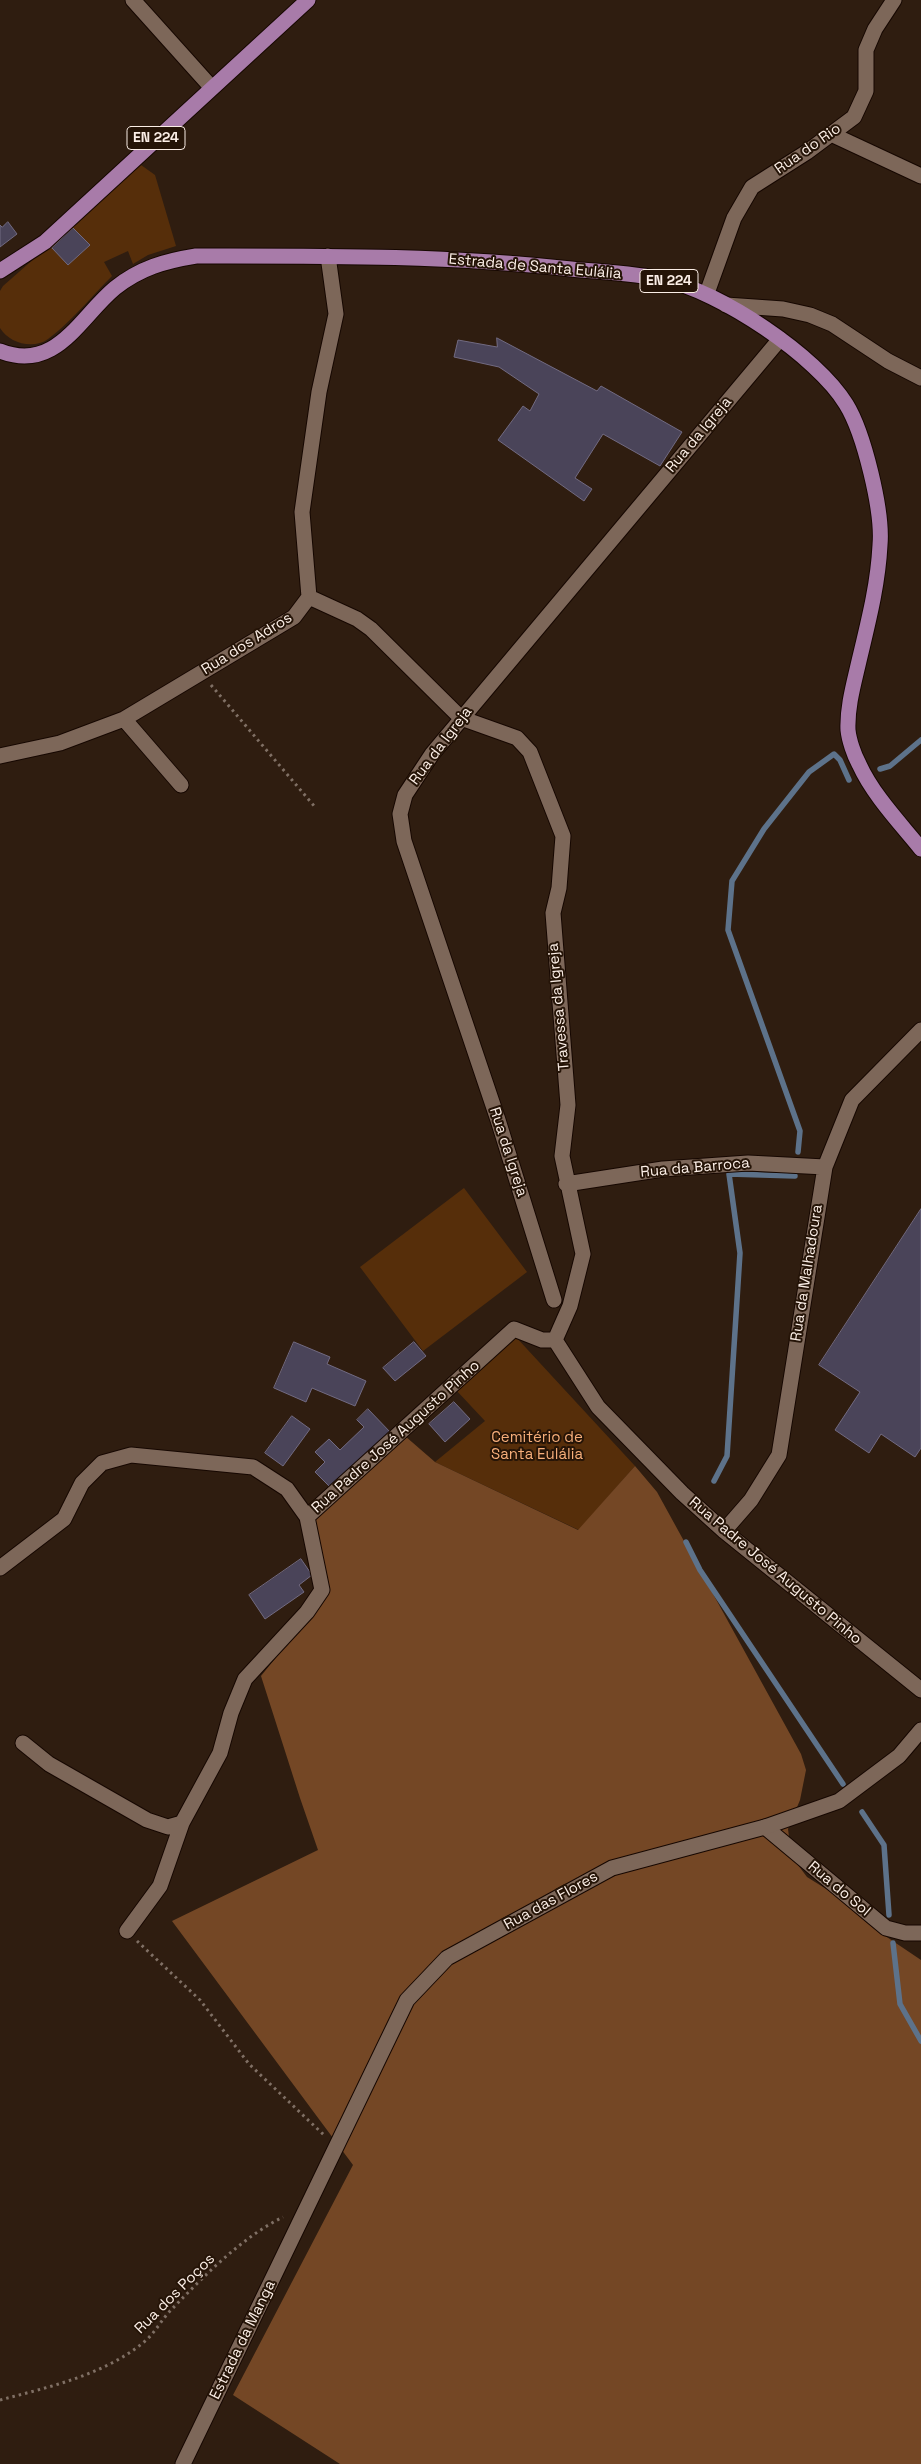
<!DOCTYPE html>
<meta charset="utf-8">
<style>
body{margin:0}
canvas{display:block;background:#2f1d10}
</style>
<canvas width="921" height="2464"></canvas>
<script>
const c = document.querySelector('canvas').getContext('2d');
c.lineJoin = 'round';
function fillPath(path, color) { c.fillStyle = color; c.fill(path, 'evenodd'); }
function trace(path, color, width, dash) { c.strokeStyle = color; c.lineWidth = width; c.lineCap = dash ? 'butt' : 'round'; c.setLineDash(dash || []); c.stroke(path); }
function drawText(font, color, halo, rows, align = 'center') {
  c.font = font + ' "Space Grotesk",sans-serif'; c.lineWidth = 4; c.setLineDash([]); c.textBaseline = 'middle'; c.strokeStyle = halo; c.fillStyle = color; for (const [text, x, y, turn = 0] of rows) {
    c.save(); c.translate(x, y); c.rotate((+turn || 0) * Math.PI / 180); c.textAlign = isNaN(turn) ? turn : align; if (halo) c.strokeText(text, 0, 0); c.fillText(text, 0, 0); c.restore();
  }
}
fillPath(new Path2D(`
 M141 165 155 175 176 246 148 255 133 264 128 251 104 262 112 276C93 295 69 324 48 339 33 350 9 343 0 328V291L3 286Z
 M464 1188 527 1272 423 1351 360 1267Z
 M515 1336 635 1466 579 1530 435 1462 485 1421 456 1390Z`), '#562e0a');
fillPath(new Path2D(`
 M405 1436 435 1462 578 1530 635 1466 657 1492 801 1754 806 1770 800 1800 788 1829 791 1852 795 1861 807 1877 831 1892 872 1927 921 1960V2464H340L233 2395 353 2165 172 1921 318 1850 300 1798 261 1676 328 1593 313 1521Z`), '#744725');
trace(new Path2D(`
 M880 769 890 766 921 740
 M798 1152 800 1131 728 930 732 881 764 829 809 772 834 754 840 760 849 780
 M714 1481 727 1456 740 1253 729 1174 795 1176
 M686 1542 700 1570 843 1784
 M862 1812 884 1845 889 1915
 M893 1943 900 2004 921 2041`), '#5d728a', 5.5);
const building = new Path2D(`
 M8 222 17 234 0 247V225L2 227Z
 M73 228 90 245 68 265 52 248Z
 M497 338 597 391 601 386 682 432 660 466 603 434 575 478 592 489 584 501 498 440 523 406 530 411 539 394 499 367 454 357 458 340 497 347Z
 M921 1209V1448L915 1457 881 1434 869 1453 835 1430 860 1392 819 1365Z
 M294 1342 330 1357 327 1364 366 1381 355 1406 312 1388 306 1402 274 1388Z
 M414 1342 426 1356 395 1381 383 1368Z
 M454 1402 470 1419 445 1442 429 1424Z
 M368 1409 391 1433 333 1490 315 1472 325 1462 315 1452 329 1439 340 1450 364 1427 357 1420Z
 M292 1416 310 1429 283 1466 265 1453Z
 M301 1559 312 1575 299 1585 304 1592 265 1619 249 1595Z`);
fillPath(building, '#4a4459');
trace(building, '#716a81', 1);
const minor = new Path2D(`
 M831 134 921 176
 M707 293 734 218 752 187 807 152 854 117 866 91V50L875 29 894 0
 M726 305 783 309 810 315 832 324 888 361 921 378
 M309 597 357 619 371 629 461 718 517 738 530 752 563 836 559 888 553 913 568 1105 562 1156 583 1254 570 1306 555 1340
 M124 719 181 785
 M0 756 60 743 124 719 294 617 309 597 302 512 319 392 336 314 328 256
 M566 1184 663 1169 748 1163 825 1167
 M554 1300 498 1120 404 841 400 814 405 795 432 754 780 339
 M555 1340 598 1407 682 1493 724 1531 921 1690
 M307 1517 514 1329 542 1340H555
 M724 1531 751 1500 779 1455 825 1167 852 1100 921 1030
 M0 1568 64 1519 82 1483 102 1463 131 1455 253 1467 287 1489 307 1517 322 1590 307 1612 245 1679 231 1713 220 1753 182 1823 160 1886 127 1931
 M23 1743 49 1764 147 1820 168 1827 182 1823
 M765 1827 886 1928 905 1933H921`);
const tertiary = new Path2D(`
 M133 0 212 88
 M183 2464 407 2000 447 1958 612 1868 765 1827 839 1801 899 1756 921 1730`);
const primary = new Path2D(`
 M0 271 45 242 308 0
 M0 351C56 373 79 318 115 288 140 268 165 261 196 256 322 256 445 255 571 269 602 272 635 273 665 280 719 291 817 356 846 404 864 433 883 511 880 545 878 585 868 623 859 661 854 683 847 707 848 730 849 740 854 755 859 764 873 795 900 823 921 849`);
trace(minor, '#160700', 17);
trace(tertiary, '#160700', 17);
trace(primary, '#160700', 17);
trace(new Path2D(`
 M211 685 315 807
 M137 1941 200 2000 249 2064 325 2136
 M0 2400C49 2387 104 2375 144 2342 155 2333 162 2319 171 2310 204 2276 241 2238 283 2217`), '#807065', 3, [2.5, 4]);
trace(minor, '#7d6759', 15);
trace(tertiary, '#7d6759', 15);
trace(primary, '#a87ba9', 15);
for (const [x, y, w] of [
 [156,138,58],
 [669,281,58]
]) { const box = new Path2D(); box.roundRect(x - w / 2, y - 11.5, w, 23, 4); c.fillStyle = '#251407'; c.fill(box); trace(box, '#fbeee6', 1); }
drawText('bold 14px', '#fbeee6', null, [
 ["EN 224",156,138],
 ["EN 224",669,281]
]);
drawText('15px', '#fbeee6', '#251407', [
 ["Rua do Rio",808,149,-35],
 ["Estrada de Santa Eulália",535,267,5],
 ["Rua da Igreja",699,435,-50],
 ["Rua dos Adros",247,644,-32],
 ["Rua da Igreja",441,746,-53],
 ["Travessa da Igreja",559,1007,-95],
 ["Rua da Igreja",508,1152,72],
 ["Rua da Barroca",695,1168,-5],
 ["Rua da Malhadoura",807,1273,-81],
 ["Rua Padre José Augusto Pinho",396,1437,-42],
 ["Rua Padre José Augusto Pinho",775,1571,40],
 ["Rua do Sol",839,1889,40],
 ["Rua das Flores",551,1901,-29],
 ["Rua dos Poços",175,2294,-45],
 ["Estrada da Manga",243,2340,-64]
]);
drawText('15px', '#f6ae7a', '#251407', [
 ["Cemitério de",537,1438],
 ["Santa Eulália",537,1455]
]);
</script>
